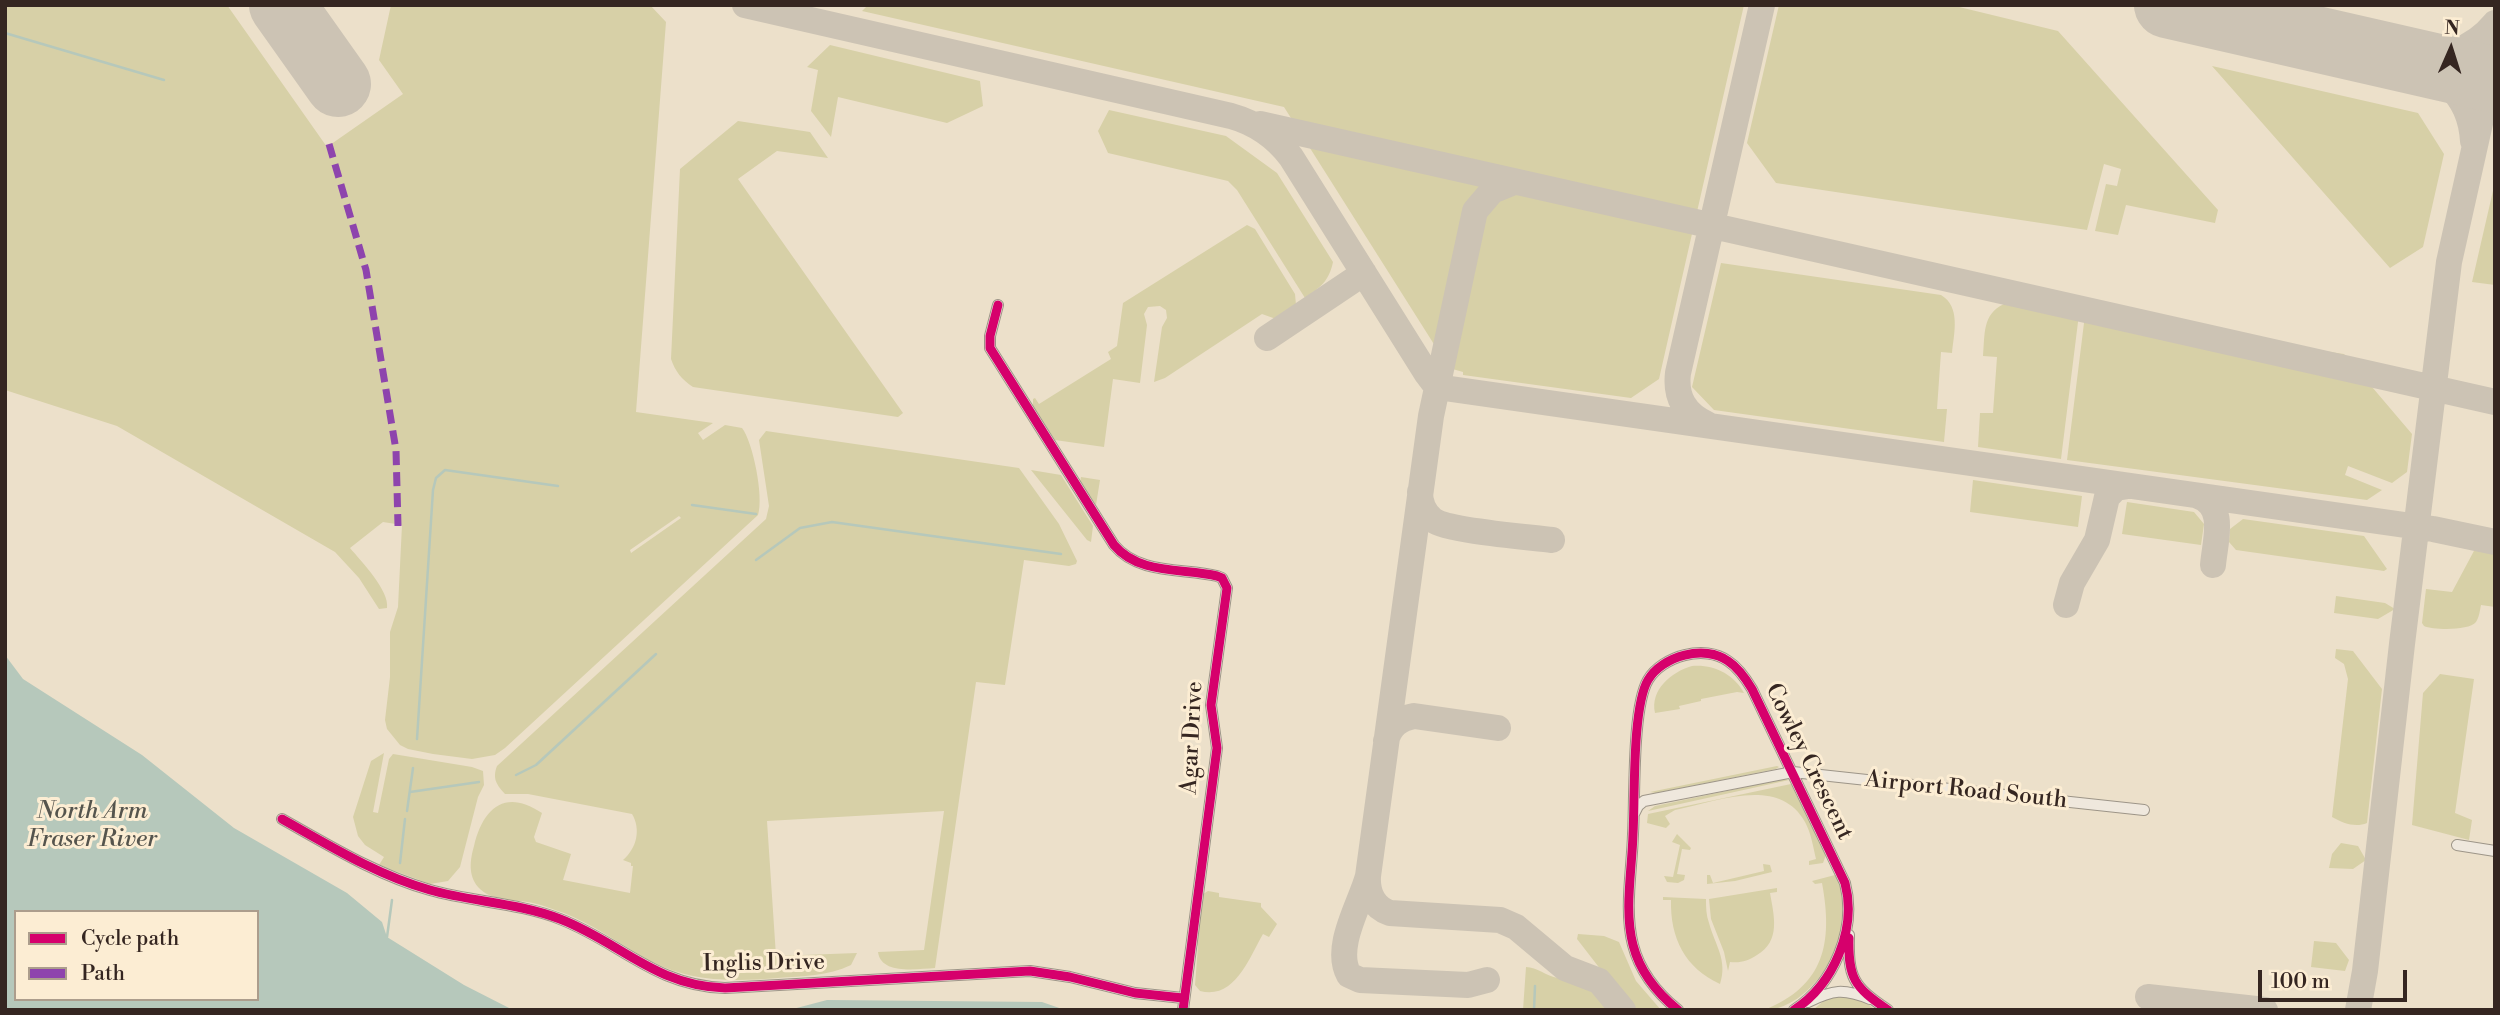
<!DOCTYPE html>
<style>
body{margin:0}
#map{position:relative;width:2500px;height:1015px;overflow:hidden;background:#ece0ca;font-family:"Libre Bodoni",serif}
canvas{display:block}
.frame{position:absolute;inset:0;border:7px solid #352621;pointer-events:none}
.legend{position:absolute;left:14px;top:910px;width:245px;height:91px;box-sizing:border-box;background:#fcedd3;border:2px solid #ac9d8c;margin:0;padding:9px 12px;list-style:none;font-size:21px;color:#352621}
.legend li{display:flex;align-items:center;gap:14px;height:35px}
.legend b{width:35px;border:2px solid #ac9d8c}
.north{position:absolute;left:2416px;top:14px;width:70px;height:70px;-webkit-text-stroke:5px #fcedd3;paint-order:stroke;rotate:3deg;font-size:19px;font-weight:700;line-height:28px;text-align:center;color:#352621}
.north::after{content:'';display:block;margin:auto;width:24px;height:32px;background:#352621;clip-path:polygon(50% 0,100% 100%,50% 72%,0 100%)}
.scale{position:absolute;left:2258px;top:970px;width:149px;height:32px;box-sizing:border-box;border:4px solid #352621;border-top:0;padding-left:9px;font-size:21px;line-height:24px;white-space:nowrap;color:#352621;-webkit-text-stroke:5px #fcedd3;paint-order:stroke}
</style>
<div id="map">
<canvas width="2500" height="1015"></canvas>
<div class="frame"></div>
<ul class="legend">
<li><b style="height:9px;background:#d6006c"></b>Cycle path</li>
<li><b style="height:9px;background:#8e44ad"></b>Path</li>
</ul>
<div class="north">N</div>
<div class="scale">100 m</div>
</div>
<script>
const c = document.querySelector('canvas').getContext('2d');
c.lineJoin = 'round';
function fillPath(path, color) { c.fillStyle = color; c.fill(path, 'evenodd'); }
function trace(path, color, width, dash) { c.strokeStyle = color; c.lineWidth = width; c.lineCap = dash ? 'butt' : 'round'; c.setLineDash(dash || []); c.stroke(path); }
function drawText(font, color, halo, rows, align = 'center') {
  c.font = font + ' "Libre Bodoni",serif'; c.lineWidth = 6; c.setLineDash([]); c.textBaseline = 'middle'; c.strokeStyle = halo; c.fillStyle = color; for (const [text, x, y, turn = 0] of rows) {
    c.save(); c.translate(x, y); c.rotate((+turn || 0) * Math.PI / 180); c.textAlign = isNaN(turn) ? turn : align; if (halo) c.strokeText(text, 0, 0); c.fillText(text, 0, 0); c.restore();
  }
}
fillPath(new Path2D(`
 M5 5H227L327 147 403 94 379 60 391 5H650L666 22 636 412 713 423 698 433 703 440 725 425 742 428C753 442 764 497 758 515L505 748 495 755 472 759 433 754 408 749 400 745 387 729 385 720 390 677V632L398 607 402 525 383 522 350 548C361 561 390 591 387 608L379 609 359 578 335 552 117 426 5 390ZM679 516 681 518 631 553 630 550Z
 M868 5H1744L1659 379 1631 398 1463 375V372L1449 368 1284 107 862 11Z
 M1779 5H1951L2058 31 2218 210 2215 223 2126 205 2118 235 2095 231 2106 184 2117 186 2121 169 2104 164 2087 230 1776 183 1747 143Z
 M830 45 980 81 983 106 947 123 838 97 831 137 811 111 818 70 807 67Z
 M2212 66 2418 113 2444 154 2423 247 2390 268Z
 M1109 110 1226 136 1277 173 1333 262C1329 281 1321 287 1305 298L1237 190 1228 181 1108 153 1098 131Z
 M738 121 810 132 828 158 777 151 738 179 903 413 898 417 693 387C682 380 675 371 671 359L680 169Z
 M2495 182V285L2472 282Z
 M1247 225 1255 229 1295 294 1296 305 1276 319 1262 314 1165 378 1154 382 1162 327 1167 318 1166 310 1160 306 1148 307 1144 314 1147 325 1140 383 1113 379 1104 447 1055 440 1033 406V399L1035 398 1039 404 1111 359 1108 352 1117 346 1123 303Z
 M1721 263 1941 295C1961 307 1954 333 1952 353L1941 352 1937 409H1947L1944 442 1714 410 1692 387Z
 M2004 304 2079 314 2061 459 1978 447 1980 413H1993L1997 357 1983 356C1985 335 1982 314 2004 304Z
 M2085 315 2344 354 2412 434 2407 472 2392 483 2348 466 2345 475 2382 490 2367 500 2067 460Z
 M766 431 1019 468 1059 524 1077 561 1076 564 1069 566 1024 560 1005 685 976 682 935 968C917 969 881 975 878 952L924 950 944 811 767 821 776 956 857 953 851 965C828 976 802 976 778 978 730 982 686 982 643 957 617 942 592 924 564 913 554 910 543 905 533 903 515 899 491 902 478 887 468 875 470 860 474 846 483 808 505 788 542 813L534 837 536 842 571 854 563 880 630 893 633 866H631V863L623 860C637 848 641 829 632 814L528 794H505C497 785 492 779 497 766L766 519 769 506 759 440Z
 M1031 470 1061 475 1093 526 1091 542 1087 540Z
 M1081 477 1100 480 1096 505 1080 482Z
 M1973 480 2082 496 2078 527 1970 512Z
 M2127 502 2194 512 2204 524 2201 545 2122 534Z
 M2243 519 2364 536 2387 569 2384 571 2236 550 2229 542 2230 529Z
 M2475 549 2495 554V607L2481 605C2480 610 2479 618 2476 622 2469 631 2433 630 2424 626L2422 623 2426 589 2452 592Z
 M2336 596 2385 603 2395 609 2378 619 2334 613Z
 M2336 649 2353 651 2382 689 2367 823C2355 828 2343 823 2332 817L2348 679 2344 664 2335 658Z
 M1692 666C1713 664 1734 674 1744 693L1737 692 1701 699V701L1679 706 1680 709 1655 713C1650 690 1671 672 1692 666Z
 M2440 674 2474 679 2455 813 2472 820 2469 840 2412 825 2423 693Z
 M384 753 373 812 378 813 389 759 393 754 472 767 483 771 484 785 478 797 460 867 448 881 430 884 379 865 384 857 365 845 358 836 353 817 371 761Z
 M1777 766 1779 767 1776 769 1656 793 1650 792Z
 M1784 779 1789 780 1648 811 1655 806Z
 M1791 784 1826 855 1823 863 1809 865V861L1816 859C1813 846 1811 833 1805 822 1779 775 1716 802 1675 810L1665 816 1670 824 1666 828 1647 823 1648 814Z
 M1677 834 1691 848 1690 850 1682 849 1677 874 1685 875 1684 880 1678 883 1667 882 1664 876 1673 877 1680 845 1672 842Z
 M2341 843 2358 846 2366 860 2353 869 2329 868 2332 854Z
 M1763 864 1770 865 1772 872 1735 881 1707 884V875H1710L1713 883 1764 871Z
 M1835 875C1865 919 1818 1010 1764 1010 1825 986 1833 942 1822 883L1815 884 1812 881Z
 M1777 888V892L1770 893C1774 916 1781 941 1757 955 1748 961 1741 963 1730 962L1728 971 1724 952 1711 919 1709 899Z
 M1208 891 1219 893V897L1261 903V907L1277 924 1269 937 1263 934C1249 958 1235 1000 1200 991L1195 985 1198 946 1196 944 1203 894Z
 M1663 897 1706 899C1706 907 1706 915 1709 923 1715 945 1728 960 1720 984 1685 968 1670 938 1671 900H1663Z
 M1578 934 1604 936 1619 942 1636 981 1661 1010H1632L1577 939Z
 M2314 941 2336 943 2349 960 2345 971 2311 967Z
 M1526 967C1537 967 1546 976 1558 978 1571 981 1585 982 1598 984L1616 1010H1523Z
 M1844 995 1861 999 1876 1010H1813L1827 998Z`), '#d7d0a7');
fillPath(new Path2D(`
 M5 655 23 679 142 755 234 828 347 893 382 922 387 937 464 985 513 1010H5ZM16 912H257V999H16Z
 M827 1000 1042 1002 1065 1010H789Z`), '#b6c8bb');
trace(new Path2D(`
 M5 33 164 80
 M692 505 756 514
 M756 560 800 528 832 522 1061 554
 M417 739 433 490 436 478 445 470 558 486
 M516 775 536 765 656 654
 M410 792 479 782
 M407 811 413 768
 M400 863 405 819
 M387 937 392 900
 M1534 1010 1535 986`), '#b6c8bb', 2.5);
trace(new Path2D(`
 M745 5 1231 116C1256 123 1275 136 1291 157L1427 374 1433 382 1444 388 2433 529 2495 542
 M2392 57C2436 72 2470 89 2473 141
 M2406 57C2442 59 2472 51 2495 23
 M1260 124 2495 402
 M1267 338 1364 273
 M1707 424C1685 414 1675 397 1678 373L1762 5
 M1420 492C1420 503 1424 513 1433 520 1448 531 1529 537 1552 540
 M2198 496C2227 506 2215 541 2213 565
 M2066 605 2072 583 2097 540 2107 497 2116 488 2128 486
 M1386 741C1390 726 1399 719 1414 716L1498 728
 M1368 876C1367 893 1373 907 1390 913L1500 920 1516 927 1565 968 1599 981 1623 1010
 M1487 980 1468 985 1360 980 1349 975C1333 947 1361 903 1368 876L1431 416 1475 211 1492 191 1514 182
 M2148 997 2265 1010
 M2358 1010 2365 971 2402 644 2449 262 2495 56`), '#ccc3b4', 26);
trace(new Path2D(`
 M282 5 338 84
 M2167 5 2495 80`), '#ccc3b4', 66);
const minor = new Path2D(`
 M998 305 990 336V348L1114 545C1139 575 1183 568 1217 576L1222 578 1227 588 1211 705 1217 748 1183 1010
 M1634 814 1638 806 1644 801 1793 772 2144 810
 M282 819C330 846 377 875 430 890 473 902 519 903 560 919 620 942 655 986 725 988L1030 971 1070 977 1135 993 1183 998
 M2457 845 2495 851
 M1849 935C1848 977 1852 986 1888 1010
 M1808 1002C1833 990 1843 988 1870 999
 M1678 1010C1657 993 1640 972 1633 945 1624 910 1632 870 1633 834 1635 799 1632 707 1648 680 1662 656 1705 644 1728 661 1739 668 1746 679 1752 689L1845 883C1857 929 1834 984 1794 1010`);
trace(minor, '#9d9588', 12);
trace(minor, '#efe8dd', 10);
trace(new Path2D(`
 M329 144 366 270 396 450 398 526`), '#8e44ad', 7, [14, 7]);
trace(new Path2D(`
 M998 305 990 336V348L1114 545C1139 575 1183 568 1217 576L1222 578 1227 588 1211 705 1217 748 1183 1010
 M282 819C330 846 377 875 430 890 473 902 519 903 560 919 620 942 655 986 725 988L1030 971 1070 977 1135 993 1183 998
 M1849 938C1848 978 1854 987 1888 1010
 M1678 1010C1657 993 1640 972 1633 945 1624 910 1632 870 1633 834 1635 799 1632 707 1648 680 1662 656 1705 644 1728 661 1739 668 1746 679 1752 689L1845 883C1857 929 1834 984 1794 1010`), '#d6006c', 9);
drawText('23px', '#352621', '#fcedd3', [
 ["Agar Drive",1193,738,-87],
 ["Cowley Crescent",1808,762,64],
 ["Airport Road South",1966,791,6],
 ["Inglis Drive",764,964,-1]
]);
drawText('italic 24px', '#55544d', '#fcedd3', [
 ["North Arm",92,812],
 ["Fraser River",92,840]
]);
</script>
